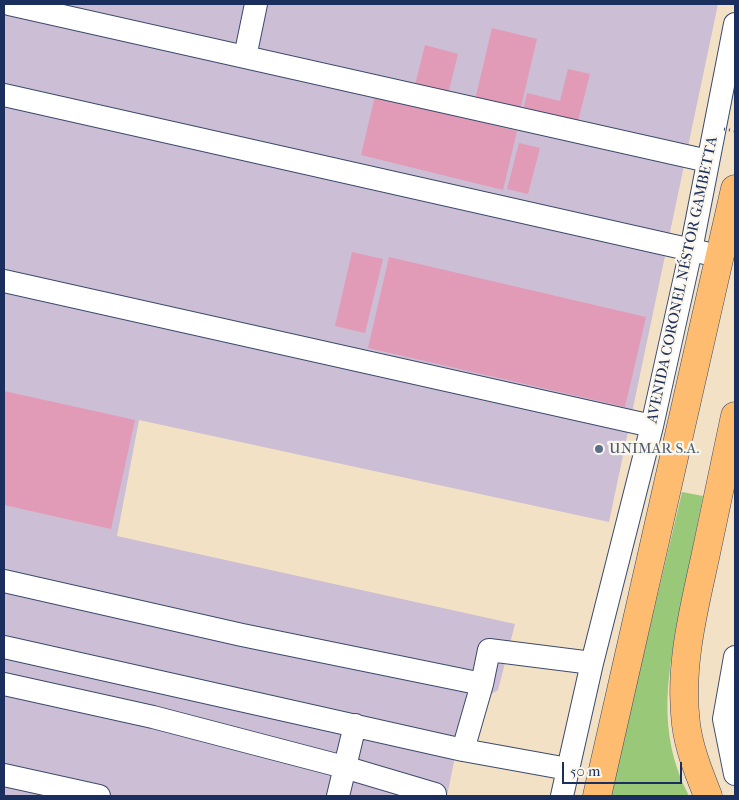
<!DOCTYPE html>
<meta charset="utf-8">
<style>
body{margin:0}
#map{position:relative;width:739px;height:800px;overflow:hidden;background:#f2e1c4;font-family:"IM FELL French Canon",serif}
canvas{display:block}
.frame{position:absolute;inset:0;border:5px solid #1b2f5e;pointer-events:none}
.scale{position:absolute;left:562px;top:762px;width:120px;height:22px;box-sizing:border-box;border:2px solid #1b2f5e;border-top:0;padding-left:6px;font-size:15px;line-height:18px;white-space:nowrap;color:#1b2f5e;-webkit-text-stroke:4px #fbf7ec;paint-order:stroke}
</style>
<div id="map">
<canvas width="739" height="800"></canvas>
<div class="frame"></div>
<div class="scale">50 m</div>
</div>
<script>
const c = document.querySelector('canvas').getContext('2d');
c.lineJoin = 'round';
function fillPath(path, color) { c.fillStyle = color; c.fill(path, 'evenodd'); }
function trace(path, color, width, dash) { c.strokeStyle = color; c.lineWidth = width; c.lineCap = dash ? 'butt' : 'round'; c.setLineDash(dash || []); c.stroke(path); }
function drawText(font, color, halo, rows, align = 'center') {
  c.font = font + ' "IM FELL French Canon",serif'; c.lineWidth = 4.5; c.setLineDash([]); c.textBaseline = 'middle'; c.strokeStyle = halo; c.fillStyle = color; for (const [text, x, y, turn = 0] of rows) {
    c.save(); c.translate(x, y); c.rotate((+turn || 0) * Math.PI / 180); c.textAlign = isNaN(turn) ? turn : align; if (halo) c.strokeText(text, 0, 0); c.fillText(text, 0, 0); c.restore();
  }
}
fillPath(new Path2D(`
 M4 4H718L609 522 139 420 117 536 515 624 498 690 464 712 447 796H4Z`), '#ccbed4');
fillPath(new Path2D(`
 M682 492 703 496C696 531 689 566 682 602 668 670 655 731 689 796H610Z`), '#99c978');
fillPath(new Path2D(`
 M492 28 537 39 520 111 475 100Z
 M425 45 458 54 447 98 414 89Z
 M568 69 590 74 577 125 523 111 527 93 560 101Z
 M375 96 517 131 503 190 361 155Z
 M519 143 540 148 528 194 507 189Z
 M352 252 383 259 365 333 335 326Z
 M389 257 646 317 625 407 368 348Z
 M4 391 135 420 111 529 4 505Z`), '#e29bb7');
const minor = new Path2D(`
 M9 4 708 161
 M245 57 256 4
 M4 95 705 253
 M4 281 652 426
 M4 581 242 635 482 684
 M4 647 463 750 568 769
 M735 657 724 719 735 774
 M4 684 153 717 344 767 435 794
 M463 750 482 684 489 650 592 663
 M4 775 99 796
 M338 796 355 725
 M562 796 592 663 652 426 691 250 735 24`);
const highway = new Path2D(`
 M597 796 735 189
 M708 796C699 773 689 749 686 724 679 667 693 613 705 558 715 511 725 464 735 416`);
trace(minor, '#3b4a6d', 24);
trace(highway, '#3b4a6d', 29);
trace(minor, '#fff', 22);
trace(highway, '#fdbc6f', 28);
trace(new Path2D(`
 M724 129 735 131`), '#3b4a6d', 3, [1, 4]);
for (const [x, y, r, color] of [
 [599,449,5,"#5c6f8a"]
]) { const dot = new Path2D(); dot.arc(x, y, r, 0, 2 * Math.PI); c.fillStyle = color; c.fill(dot); trace(dot, '#fbf7ec', 2); }
drawText('15px', '#1b2f5e', '#fbf7ec', [
 ["AVENIDA CORONEL NÉSTOR GAMBETTA",683,280,-78]
]);
drawText('15px', '#4e5e75', '#fbf7ec', [
 ["UNIMAR S.A.",609,449]
], 'left');
</script>
